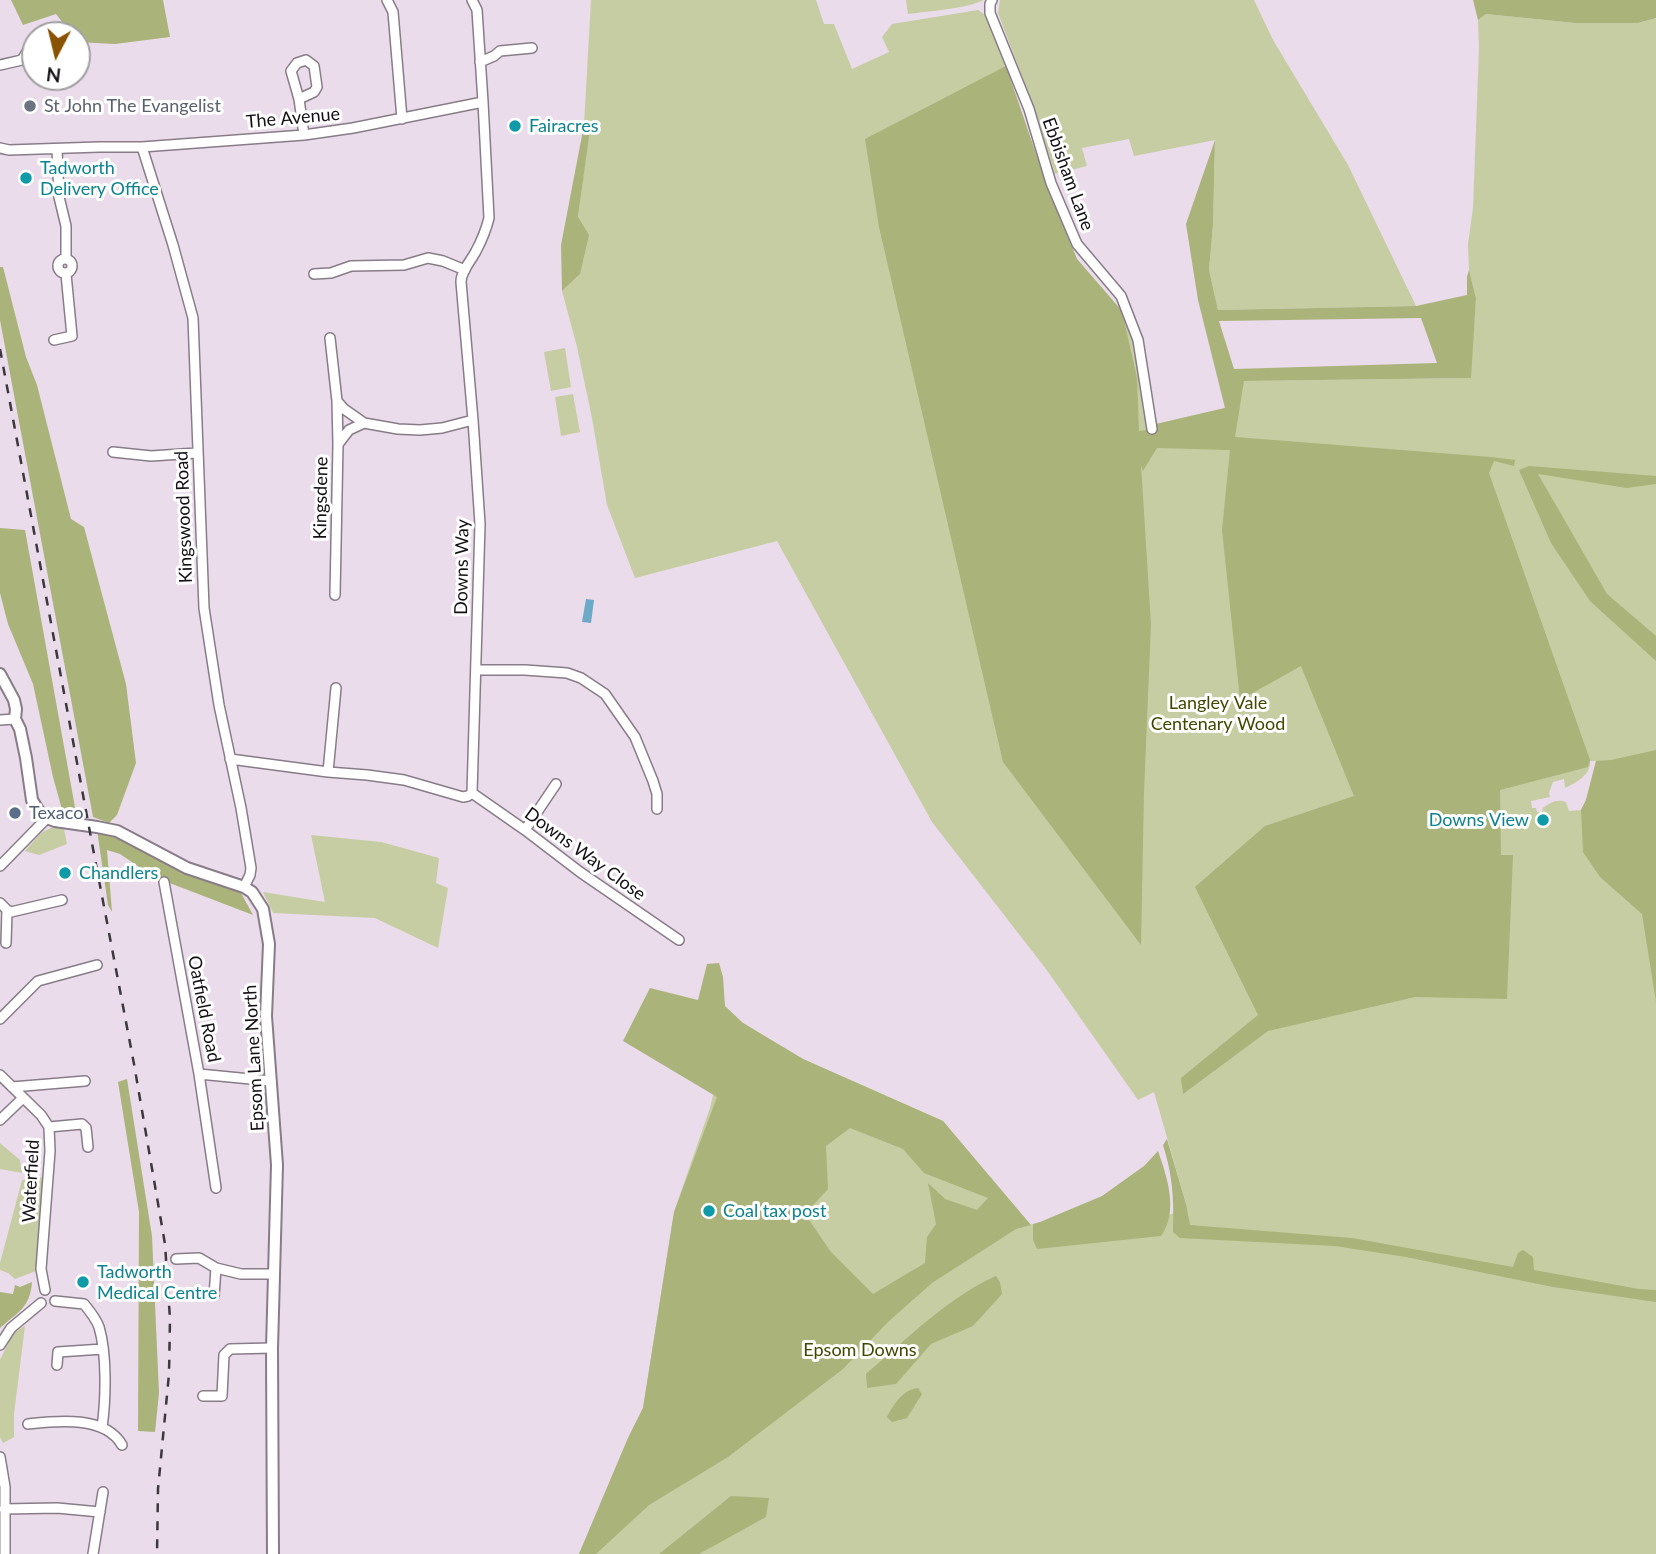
<!DOCTYPE html>
<style>
body{margin:0}
#map{position:relative;width:1656px;height:1554px;overflow:hidden;background:#eadcea;font-family:Lato,sans-serif}
canvas{display:block}
.north{position:absolute;left:21px;top:21px;width:70px;height:70px;box-sizing:border-box;background:#fff;border:2px solid #a19fa1;border-radius:50%;rotate:187deg;font-size:19px;font-weight:700;line-height:28px;text-align:center;color:#130f14}
.north::after{content:'';display:block;margin:auto;width:24px;height:32px;background:#885200;clip-path:polygon(50% 0,100% 100%,50% 72%,0 100%)}
</style>
<div id="map">
<canvas width="1656" height="1554"></canvas>
<div class="north">N</div>
</div>
<script>
const c = document.querySelector('canvas').getContext('2d');
c.lineJoin = 'round';
function fillPath(path, color) { c.fillStyle = color; c.fill(path, 'evenodd'); }
function trace(path, color, width, dash) { c.strokeStyle = color; c.lineWidth = width; c.lineCap = dash ? 'butt' : 'round'; c.setLineDash(dash || []); c.stroke(path); }
function drawText(font, color, halo, rows, align = 'center') {
  c.font = font + ' Lato,sans-serif'; c.lineWidth = 6; c.setLineDash([]); c.textBaseline = 'middle'; c.strokeStyle = halo; c.fillStyle = color; for (const [text, x, y, turn = 0] of rows) {
    c.save(); c.translate(x, y); c.rotate((+turn || 0) * Math.PI / 180); c.textAlign = isNaN(turn) ? turn : align; if (halo) c.strokeText(text, 0, 0); c.fillText(text, 0, 0); c.restore();
  }
}
fillPath(new Path2D(`
 M591 0H816L824 24H834L852 69 889 52 882 37 892 24 978 10 988 17 1007 54 1002 56 1048 189 1077 259 1122 311 1138 340 1156 424 1225 408 1244 381 1470 378 1476 298 1469 270 1468 244 1473 208 1479 48 1478 20 1486 14 1575 23H1638L1656 18V1295L1432 1262 1504 1276 1656 1298V1554H579L628 1438 643 1408 674 1212 710 1108 720 1064 743 1023 803 1059 943 1121 1030 1225 1033 1224V1240L1114 1228 1183 1211 1186 1204 1154 1092 1138 1100 1046 969 932 822 777 541 635 578 607 505 592 418 577 347 562 291 580 274 578 218 590 123 584 125ZM1590 761H1596L1586 800 1581 810 1569 811 1566 802C1557 799 1551 802 1543 808L1542 812H1537L1536 808H1532L1531 801 1550 797 1549 793 1553 782 1564 779 1565 788C1577 782 1591 775 1590 761Z
 M906 0H984C965 9 929 11 908 14Z
 M1000 0H1254L1273 40 1348 165 1416 306 1218 310 1209 270 1213 225 1215 140 1134 156 1129 139 1082 148 1087 166 1055 174 1038 119 998 13Z
 M565 348 571 387 551 391 544 352Z
 M573 394 580 432 561 436 555 397Z
 M53 827 64 829 67 844 39 855 25 851 41 833Z
 M311 835 381 842 439 858 436 883 448 888 438 948 375 918 273 913 263 892 325 902Z
 M0 1143 20 1160 22 1173 0 1169Z
 M44 1177 41 1269 15 1279 8 1273 0 1270V1263L22 1180Z
 M25 1326 14 1414V1437L3 1443 0 1437V1360L13 1333Z`), '#c6cda2');
fillPath(new Path2D(`
 M11 0H163L170 37 115 44 77 42V35H72L56 14 23 25Z
 M1473 0H1656V18L1638 23H1575L1486 14 1478 20Z
 M1006 66 1048 189 1077 259 1122 311 1137 378 1139 431 1155 429 1156 424 1225 408 1198 300 1186 224 1215 140 1213 225 1209 270 1218 310 1416 306 1467 295V277L1469 270 1476 298 1471 378 1244 381 1235 437 1491 457 1515 460 1514 466 1494 461 1489 473 1590 760 1588 767 1500 790 1501 855H1513L1507 999 1415 997 1268 1031 1183 1094 1181 1078 1258 1015 1195 887 1265 826 1354 796 1301 666 1240 700 1222 530 1230 450 1157 448 1143 471 1141 465 1151 624 1144 792 1141 945 1003 762 879 227 865 139ZM1421 318 1437 363 1234 369 1219 321Z
 M591 122 578 217 589 235 580 274 562 291 561 245 584 125Z
 M0 267H3L26 357 37 385 71 519 84 527 126 684 136 763 117 815 109 823 93 817 0 320Z
 M1529 466 1656 476V484L1627 488 1538 474 1607 594 1656 636V661L1590 601 1551 543 1519 470Z
 M0 528 25 530 76 813H63L53 777 33 684 8 624 0 593Z
 M1656 750V1002L1642 914 1600 877 1583 852 1581 810 1586 800 1596 761 1611 760Z
 M97 830 141 848 188 872 241 893 253 915 154 877 120 854 107 850 112 912 108 905Z
 M719 963 723 977 725 1006 743 1023 803 1059 943 1121 1031 1225 1016 1229 932 1283 888 1322 843 1369 728 1457 649 1505 596 1554H579L628 1438 643 1408 674 1212 717 1097 623 1041 650 988 698 1000 707 964ZM850 1128 903 1149 924 1173 988 1198 977 1210 945 1199 928 1183 936 1224 927 1237 925 1263 873 1294 831 1252 805 1214 828 1189 826 1146Z
 M127 1079 152 1236 159 1393 155 1432 138 1431 139 1212 118 1082Z
 M1167 1139 1186 1204 1190 1225 1352 1238 1513 1267 1518 1253 1523 1250 1533 1257 1534 1270 1639 1289 1656 1290V1302L1553 1287 1406 1257 1335 1246 1180 1238 1173 1232C1174 1199 1173 1177 1163 1145Z
 M1158 1151C1167 1177 1179 1211 1161 1236L1037 1249 1033 1240V1224L1040 1222 1102 1196 1144 1166Z
 M996 1276 1000 1282 1002 1294 973 1326 931 1344 896 1384 867 1388 866 1374C907 1339 947 1298 996 1276Z
 M32 1282C30 1308 18 1312 0 1328V1292L13 1294 15 1285 20 1287Z
 M918 1388 922 1394 907 1418 892 1422 887 1417C894 1404 902 1390 918 1388Z
 M731 1496 769 1498 766 1517 699 1554H659Z`), '#aab37a');
fillPath(new Path2D(`
 M586 599 594 600 591 623 582 622Z`), '#6da9c9');
const minor = new Path2D(`
 M387 0 393 12 402 119
 M992 0 990 4V13L1029 109 1051 183 1077 244 1121 296 1138 340 1152 429
 M480 62 494 56 500 51 532 48
 M0 65 22 60 32 44
 M299 99 314 92 317 87 314 66 306 60 297 63 291 71 299 99 304 135
 M142 147 173 245 193 318 204 608 219 705 241 808 251 868 250 875 244 887
 M0 148 9 150 99 147H142L304 135 353 128 483 102 477 10 472 0
 M57 149 59 197 66 226V259
 M58 266a7 7 0 1 1 14 0a7 7 0 1 1-14 0Z
 M314 274 331 273 351 266 404 265 428 258 443 261 465 270
 M330 338 337 401 344 409 364 423 398 429 420 430 442 428 473 420
 M54 340 72 336 66 274
 M339 443 349 430 364 423
 M113 452 151 456 197 453
 M335 595 338 444 337 401
 M476 670H525L567 673 581 678 605 694 635 737 653 781 657 794V809
 M0 720 15 719
 M230 759 328 772 367 775 404 780 463 797 468 796 472 793 480 524 473 420 461 282C461 271 471 261 476 251 482 240 486 230 489 218L483 102
 M328 772 336 688
 M472 793 525 830 580 872 679 940
 M525 830 556 784
 M0 866 47 818
 M164 882 199 1074 271 1081
 M0 903 7 910 11 912 62 900
 M6 943 7 910
 M0 1019 38 981 97 965
 M199 1074 216 1188
 M0 1075 41 1115 49 1127 50 1151 41 1269 45 1290
 M12 1087 85 1081
 M0 1120 23 1098
 M49 1127 82 1124 86 1128 88 1147
 M176 1259 199 1258 216 1268 214 1296
 M216 1268 241 1274H273
 M55 1301 84 1304C89 1310 96 1319 99 1327 107 1354 106 1399 102 1427
 M0 1345 11 1328 41 1303
 M57 1365 58 1352 103 1349
 M203 1396H222L224 1355 230 1349 272 1348
 M28 1424C56 1421 105 1415 122 1445
 M0 1457 5 1487V1554
 M4 1509 57 1508 100 1512
 M93 1554 103 1492`);
const major = new Path2D(`
 M0 674 14 700 16 709 15 719 20 729 26 758 32 800 40 813 47 818 55 821 97 827 117 831 187 868 244 887 252 892 263 909 269 944 266 1016 277 1165 272 1348 273 1554`);
trace(minor, '#887c88', 12);
trace(major, '#887c88', 14);
trace(minor, '#fff', 9);
trace(major, '#fff', 10);
trace(new Path2D(`
 M0 349 94 854 134 1064 165 1244 170 1319 169 1374 158 1489 157 1554`), '#3d373e', 2.5, [9, 9]);
for (const [x, y, r, color] of [
 [30,106,7,"#6b7280"],
 [515,126,7,"#0f9aa8"],
 [26,178,7,"#0f9aa8"],
 [15,813,7,"#5c6f8a"],
 [1543,820,7,"#0f9aa8"],
 [65,873,7,"#0f9aa8"],
 [709,1211,7,"#0f9aa8"],
 [83,1282,7,"#0f9aa8"]
]) { const dot = new Path2D(); dot.arc(x, y, r, 0, 2 * Math.PI); c.fillStyle = color; c.fill(dot); trace(dot, '#fff', 2.5); }
drawText('18px', '#5b616d', '#fff', [
 ["St John The Evangelist",44,106]
], 'left');
drawText('18px', '#130f14', '#fff', [
 ["The Avenue",293,118,-5],
 ["Ebbisham Lane",1068,174,70],
 ["Kingsdene",321,498,-89],
 ["Kingswood Road",184,517,-92],
 ["Downs Way",462,567,-89],
 ["Downs Way Close",585,854,36],
 ["Oatfield Road",204,1009,79],
 ["Epsom Lane North",254,1058,-93],
 ["Waterfield",31,1181,-87]
]);
drawText('18px', '#0d838f', '#fff', [
 ["Fairacres",529,126],
 ["Tadworth",40,168],
 ["Delivery Office",40,189],
 ["Downs View",1529,820,"right"],
 ["Chandlers",79,873],
 ["Coal tax post",723,1211],
 ["Tadworth",97,1272],
 ["Medical Centre",97,1293]
], 'left');
drawText('18px', '#414801', '#fff', [
 ["Langley Vale",1218,703],
 ["Centenary Wood",1218,724],
 ["Epsom Downs",860,1350]
]);
drawText('18px', '#4e5e75', '#fff', [
 ["Texaco",29,813]
], 'left');
</script>
